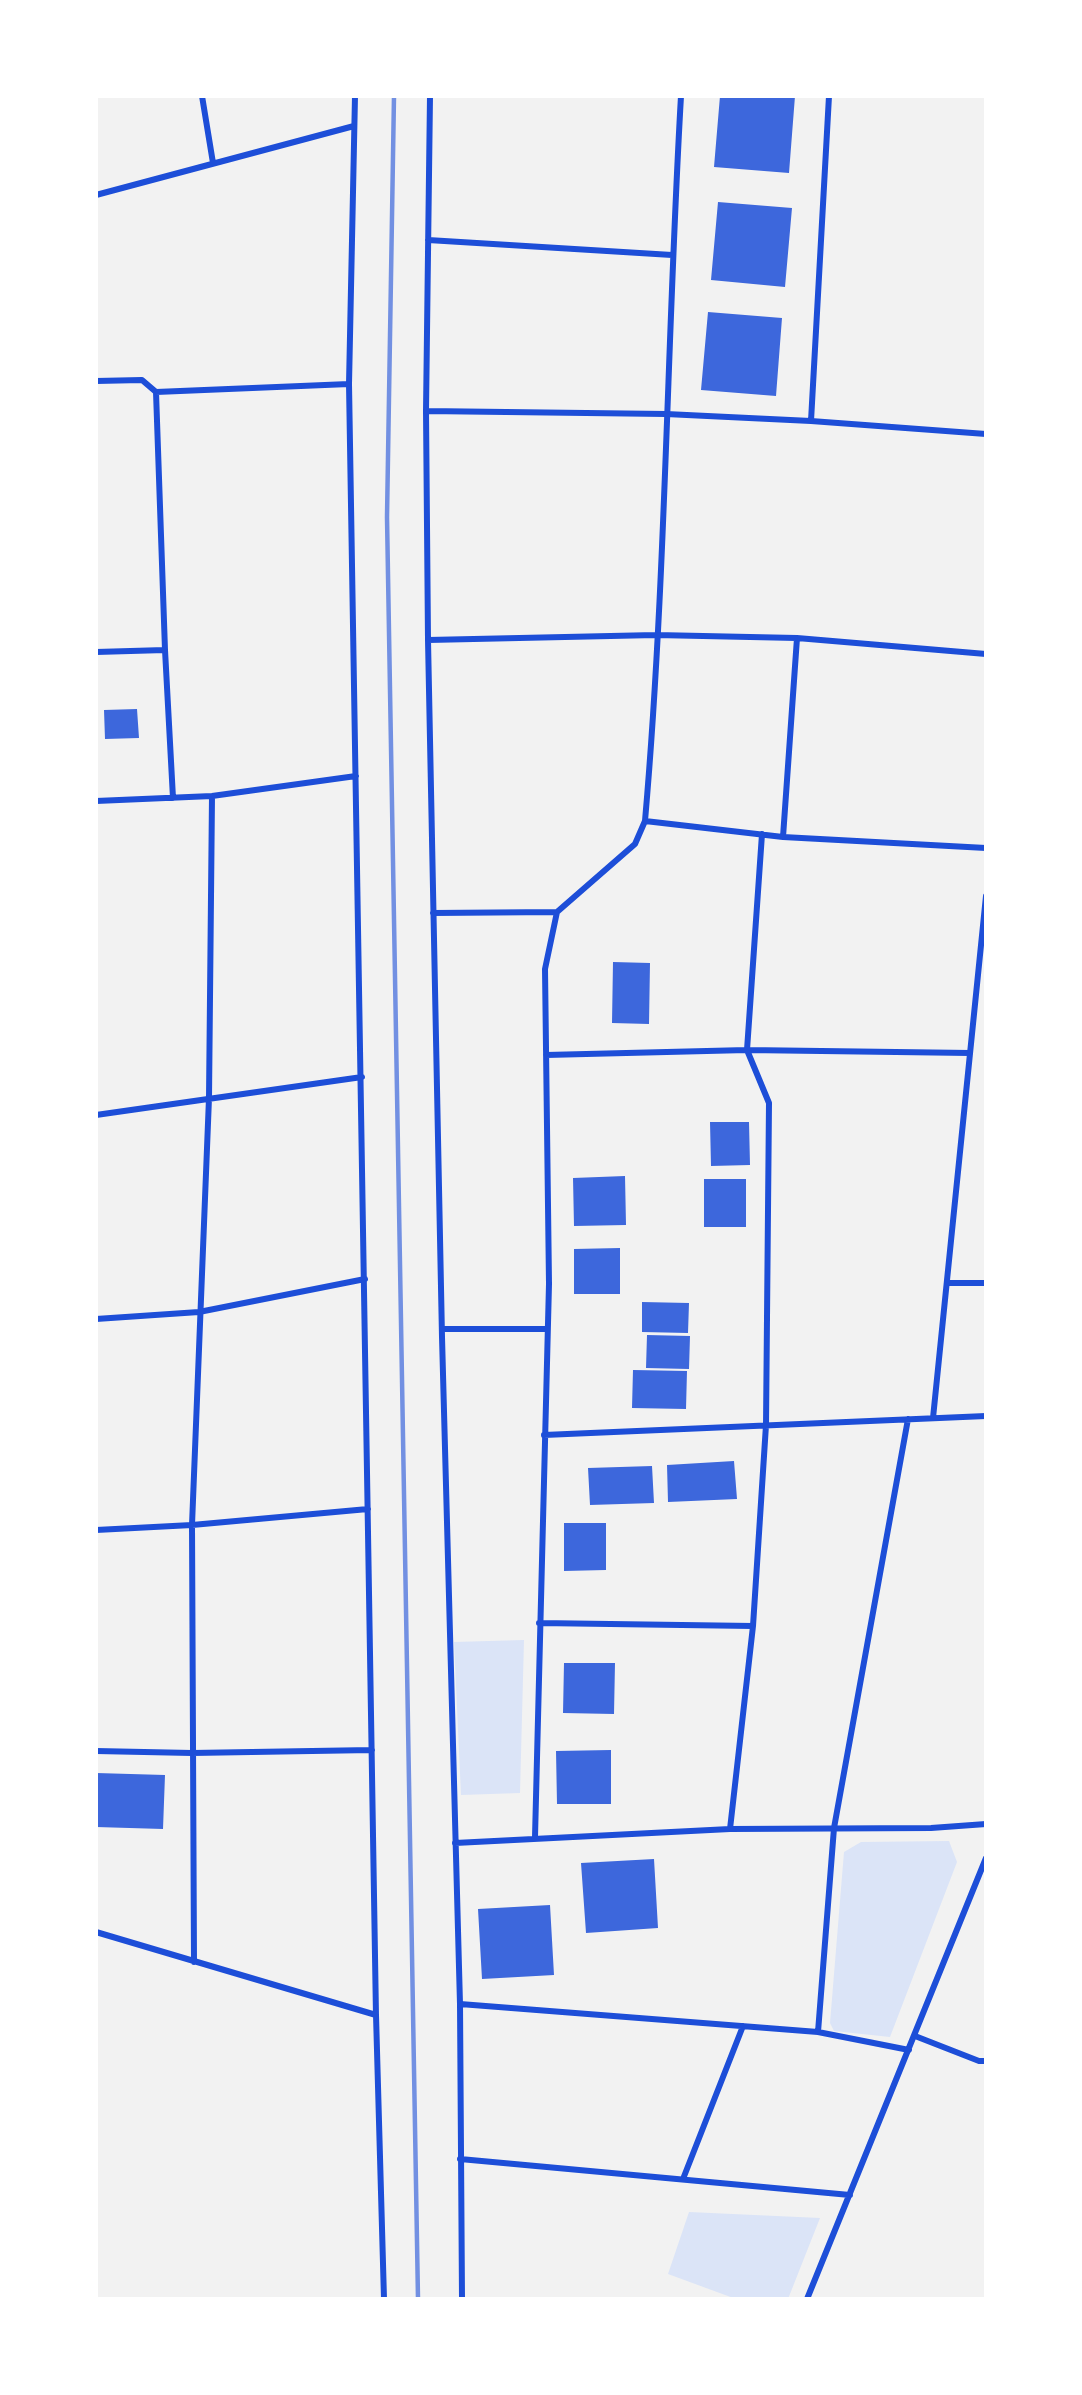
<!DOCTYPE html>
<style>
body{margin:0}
#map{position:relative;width:1082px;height:2395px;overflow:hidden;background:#f2f2f2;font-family:Mulish,sans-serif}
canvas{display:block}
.frame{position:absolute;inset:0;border:98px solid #fff;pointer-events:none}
</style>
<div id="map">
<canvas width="1082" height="2395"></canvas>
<div class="frame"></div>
</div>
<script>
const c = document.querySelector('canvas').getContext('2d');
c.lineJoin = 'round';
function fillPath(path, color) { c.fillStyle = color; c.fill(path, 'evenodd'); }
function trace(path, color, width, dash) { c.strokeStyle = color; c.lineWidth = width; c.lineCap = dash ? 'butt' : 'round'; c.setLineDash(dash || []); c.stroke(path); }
fillPath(new Path2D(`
 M524 1640 520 1793 461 1795 454 1642Z
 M949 1841 957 1862 890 2037 834 2031 830 2023 844 1852 861 1842Z
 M689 2212 820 2218 788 2299H736L668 2274Z`), '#dbe4f7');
fillPath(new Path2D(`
 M720 96H795L789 173 714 167Z
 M718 202 792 208 785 287 711 280Z
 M708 312 782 318 776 396 701 390Z
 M137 709 139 738 105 739 104 710Z
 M613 962 650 963 649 1024 612 1023Z
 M710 1122H749L750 1165 711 1166Z
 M625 1176 626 1225 574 1226 573 1178Z
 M704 1179H746V1227H704Z
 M620 1248V1294H574V1249Z
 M642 1302 689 1303 688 1333 642 1332Z
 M647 1335 690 1336 689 1369 646 1368Z
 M633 1370 687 1371 686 1409 632 1408Z
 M734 1461 737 1499 668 1502 667 1465Z
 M652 1466 654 1503 590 1505 588 1468Z
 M564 1523H606V1570L564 1571Z
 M564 1663H615L614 1714 563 1713Z
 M611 1750V1804H557L556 1751Z
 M96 1773 165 1775 163 1829 96 1827Z
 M654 1859 658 1928 586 1933 581 1863Z
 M550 1905 554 1975 482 1979 478 1909Z`), '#3d67dc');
trace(new Path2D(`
 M202 96 213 163
 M355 96 349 384 376 2015 384 2299
 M430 96 426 411 428 640 442 1337 460 2004 462 2299
 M96 195 354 126
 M428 240 672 255
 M96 381 142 380 156 392 165 650 173 798
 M156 392 349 384
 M426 411 666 414 811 421 986 434
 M811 421 829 96
 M428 640 656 635 797 638 986 654
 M96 652 165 650
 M96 801 212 796 356 776
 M645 821 783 837 986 848
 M783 837 797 638
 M433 913 557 912
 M546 1055 747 1050 970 1053
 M96 1115 362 1077
 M947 1283H986
 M96 1319 199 1312 365 1279
 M442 1329H547
 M933 1418 986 896
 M544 1435 986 1416
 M96 1530 192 1525 368 1509
 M539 1623 753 1626
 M96 1751 192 1753 372 1750
 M730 1829 753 1626 766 1425 769 1103 747 1050 762 834
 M535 1837 549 1284 545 969 557 912 635 844 645 821C666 580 667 337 681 96
 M455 1843 730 1829 931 1828 986 1824
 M96 1932 376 2015
 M194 1962 192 1525 209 1098 212 796
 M460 2004 818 2032 909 2050
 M818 2032 834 1828 908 1419
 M915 2036 979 2061H986
 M460 2159 850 2195
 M683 2179 743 2026
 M807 2299 986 1858`), '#1d4ed8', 6);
trace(new Path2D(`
 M394 96 387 517 418 2299`), '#7290e2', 4.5);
</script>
